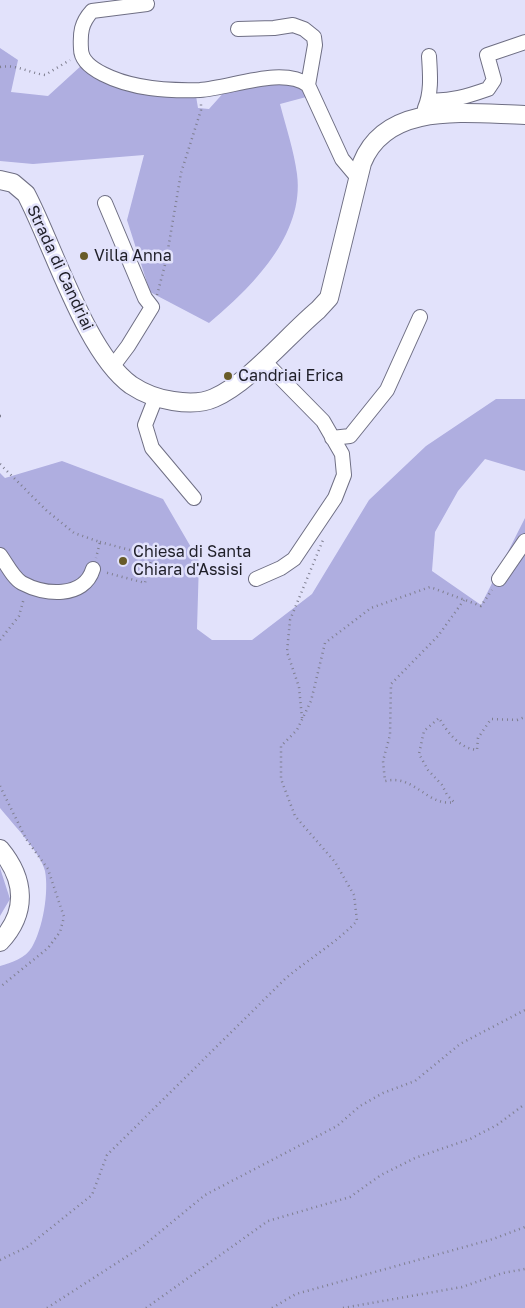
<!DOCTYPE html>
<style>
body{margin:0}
canvas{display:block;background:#e2e2fb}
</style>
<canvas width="525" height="1308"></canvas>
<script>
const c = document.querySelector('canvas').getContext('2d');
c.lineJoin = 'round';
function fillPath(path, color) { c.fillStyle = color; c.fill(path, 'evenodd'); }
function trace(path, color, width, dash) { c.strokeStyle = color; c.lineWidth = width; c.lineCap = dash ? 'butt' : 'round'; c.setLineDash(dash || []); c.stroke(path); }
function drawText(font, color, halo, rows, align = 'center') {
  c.font = font + ' "Golos Text",sans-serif'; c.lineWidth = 5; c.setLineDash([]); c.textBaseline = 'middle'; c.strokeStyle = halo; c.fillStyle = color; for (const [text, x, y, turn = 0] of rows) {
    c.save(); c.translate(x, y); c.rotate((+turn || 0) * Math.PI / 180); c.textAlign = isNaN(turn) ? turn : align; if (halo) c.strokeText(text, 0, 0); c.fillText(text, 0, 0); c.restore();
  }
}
fillPath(new Path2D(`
 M0 48 18 60 11 92 48 96 82 65C113 97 154 94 196 96L198 108 209 109 226 90 275 82H294L310 96 280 104C286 127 294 151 297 174 305 235 251 288 209 323L150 292 127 220 144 155 33 164 0 161Z
 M496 399H525V471L485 459 458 491 435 532 432 571 481 605 525 518V1308H0V966C11 963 26 958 32 947 43 928 49 892 45 871 41 853 12 823 0 808V473L5 478 62 461 163 499 199 561 197 629 212 640H252L312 594 369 500 426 446Z
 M0 868 10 899 0 916Z`), '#afaee0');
const minor = new Path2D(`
 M147 4 92 11C81 23 80 33 81 49 81 61 93 69 103 74 132 89 167 91 200 90 231 88 282 66 308 85L342 159 358 178
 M238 29 274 28 293 25 304 29 314 37 315 45 308 85
 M428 100C450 102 468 96 488 89L494 80 487 55 525 42
 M425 108C432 92 430 73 429 56
 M105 203 145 298 152 307 128 346 113 366
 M156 397 145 425 152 448 194 498
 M332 438 350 436 387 390 420 317
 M0 555C6 563 13 578 22 583 44 595 84 599 93 569
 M256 579 281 568 294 559 335 498 344 475 342 454 323 421 263 360
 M499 579 525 541`);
const major = new Path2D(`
 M0 180 13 183 26 194C53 245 86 353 131 385 143 393 159 399 173 401 186 403 201 404 214 398 250 382 287 336 318 310L329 298 362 163C387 100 470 114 525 115
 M0 849C25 879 28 912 0 942`);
trace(minor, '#6f6f84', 16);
trace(major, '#6f6f84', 20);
trace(new Path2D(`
 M0 67C17 64 29 73 45 75L70 60
 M157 295 166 261 181 173 201 110V101
 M0 416H1
 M0 464 46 510 74 533 100 542 96 558
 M100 542 152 556 145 583 104 572
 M464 600 438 636 391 684 390 735 383 761 385 781C415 774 427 807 454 802L447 795 442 785 428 770 419 754 424 731 439 718C448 733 459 748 477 750L478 738 491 719 517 720 525 717
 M0 640 19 616 24 598
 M302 718 299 687 287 652 290 620 323 540
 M0 786 26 839 48 869 64 917 60 932 48 948 0 987
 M0 1260 27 1247 92 1195 107 1155 286 978C310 958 336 943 357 921L354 895 335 862 295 816 281 779V746L297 730 311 701 325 643 371 608 430 587 481 606 492 590
 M47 1308 143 1246 205 1195 337 1126 360 1106 383 1093 415 1081 460 1044 525 1010
 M146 1308 268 1221 350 1197 381 1175 415 1158 470 1139 497 1125 525 1104
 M272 1308 296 1294 493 1239 525 1227
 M343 1308 462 1287 503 1273 525 1269`), '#7f7f90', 2.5, [1, 4]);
trace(minor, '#fff', 14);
trace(major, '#fff', 18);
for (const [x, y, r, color] of [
 [84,256,5,"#685b28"],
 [228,376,5,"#685b28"],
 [123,561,5,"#685b28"]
]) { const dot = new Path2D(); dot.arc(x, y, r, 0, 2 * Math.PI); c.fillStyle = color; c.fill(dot); trace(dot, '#e2e2fb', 2); }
drawText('16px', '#1f1f28', '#e2e2fb', [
 ["Villa Anna",94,256],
 ["Candriai Erica",238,376],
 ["Chiesa di Santa",133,552],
 ["Chiara d'Assisi",133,570]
], 'left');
drawText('16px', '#1f1f28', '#e2e2fb', [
 ["Strada di Candriai",60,268,65]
]);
</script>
